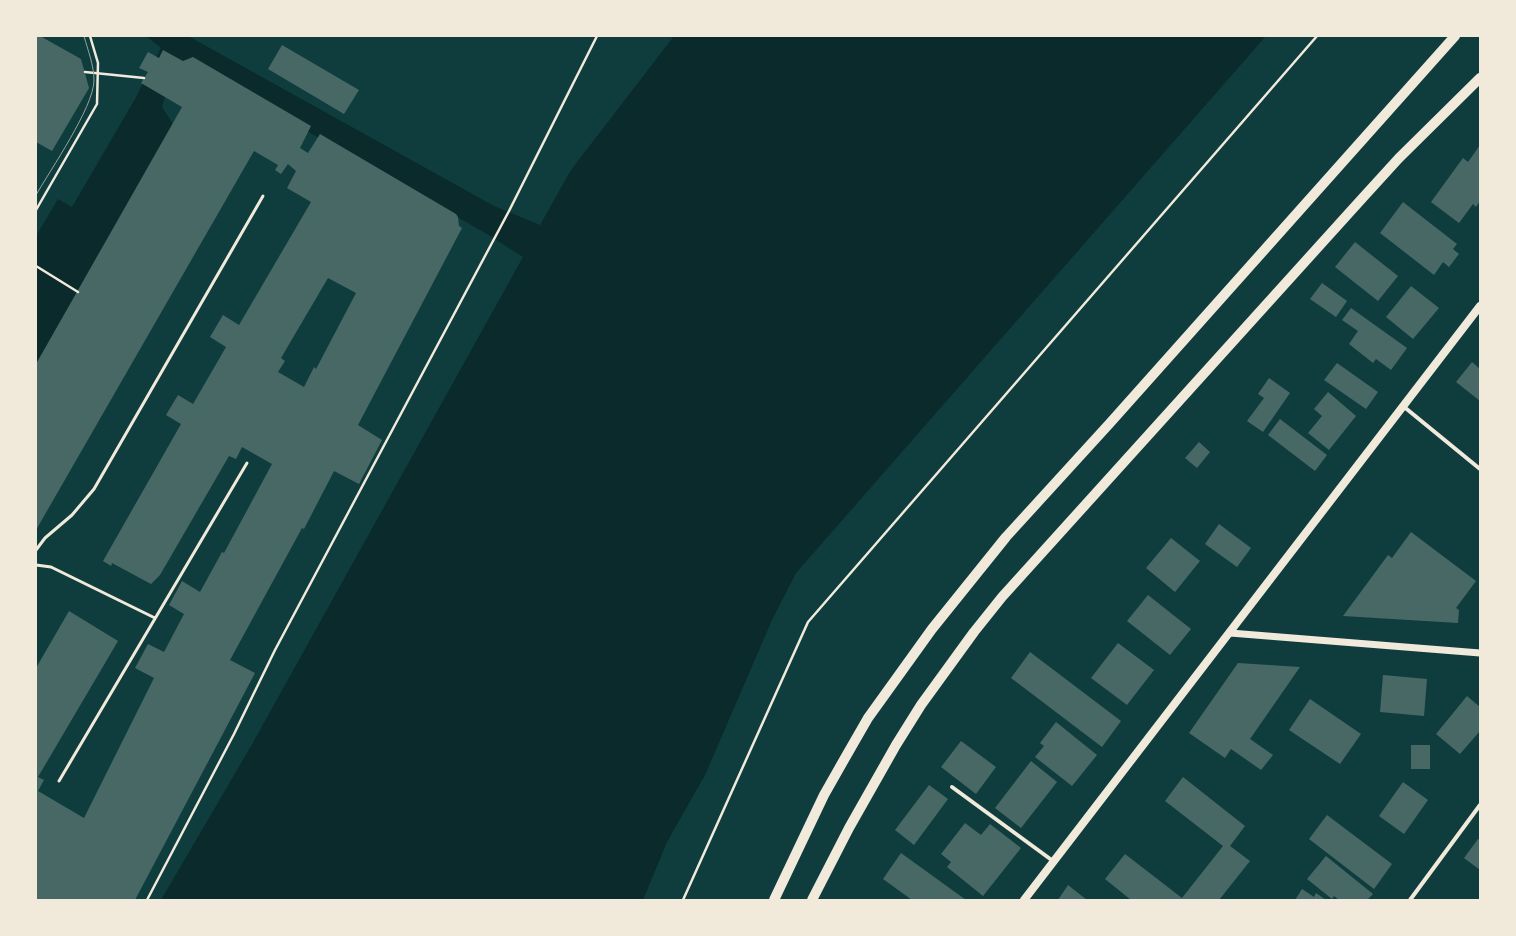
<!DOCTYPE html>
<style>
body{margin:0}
#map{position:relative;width:1516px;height:936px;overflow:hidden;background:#0f3d3e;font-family:"Exo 2",sans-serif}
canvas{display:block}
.frame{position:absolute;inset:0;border:37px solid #f1e9da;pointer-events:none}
</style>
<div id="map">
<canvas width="1516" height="936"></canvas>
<div class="frame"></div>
</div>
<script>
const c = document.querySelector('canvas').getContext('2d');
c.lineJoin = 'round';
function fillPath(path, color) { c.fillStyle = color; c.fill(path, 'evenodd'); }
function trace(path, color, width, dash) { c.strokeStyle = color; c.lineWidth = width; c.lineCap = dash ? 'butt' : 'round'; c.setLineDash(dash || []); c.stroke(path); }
fillPath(new Path2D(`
 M146 36H188L494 206 540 225 571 170 674 36H1266L796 573 772 620 705 775 667 842 643 900H161L251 746 523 257 487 234 186 62 173 67 162 107 173 124 36 364V236L58 199 72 207 135 99 161 48Z`), '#0a2a2b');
fillPath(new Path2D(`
 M36 36H40L81 59 89 88 52 151 36 142Z
 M282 45 359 90 344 114 268 69Z
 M163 50 183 61 193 57 311 126 300 148 308 153 320 134 456 214 458 217 459 226 462 228 358 425 382 440 359 484 334 471 304 529 302 528 230 660 255 673 135 900H36V668L69 611 118 641 38 777 44 780 38 791 84 818 154 678 135 668 148 644 164 652 184 614 169 605 182 581 200 592 222 552 224 553 272 464 242 447 236 459 229 456 160 575 151 584 112 563 111 566 103 561 181 424 166 415 178 395 193 404 226 347 210 337 223 315 239 325 311 202 287 188 296 171 288 164 281 174 275 170 278 165 254 151 36 530V364L182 107 141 83 148 72 139 68 148 52 159 58ZM328 278 356 293 316 369 314 367 304 387 278 372 285 361 281 358Z
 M1480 145V201L1476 207 1473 204 1459 223 1431 202 1463 158 1468 162Z
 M1403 202 1457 244 1453 249 1459 254 1449 267 1443 262 1434 275 1380 233Z
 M1355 242 1398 276 1378 301 1335 267Z
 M1322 283 1347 301 1336 317 1310 299Z
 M1411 286 1439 308 1413 339 1386 317Z
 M1351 308 1407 348 1391 370 1376 359 1373 363 1349 344 1358 331 1342 320Z
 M1472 362 1480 369V401L1456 382Z
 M1337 363 1378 392 1366 409 1324 380Z
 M1269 378 1290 393 1263 432 1247 421 1264 398 1258 394Z
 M1328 392 1356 416 1329 450 1308 433 1322 416 1314 409Z
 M1280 419 1327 455 1315 471 1268 435Z
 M1199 442 1210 452 1197 468 1185 458Z
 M1219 524 1251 548 1237 567 1205 544Z
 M1411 532 1476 581 1456 608 1459 610 1458 623 1343 616 1388 555 1392 558Z
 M1171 538 1200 561 1175 592 1146 568Z
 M1148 595 1191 629 1170 655 1127 621Z
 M1118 643 1154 670 1127 705 1091 678Z
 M1030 652 1121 721 1102 747 1011 678Z
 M1238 663 1300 667 1250 739 1273 755 1261 770 1231 749 1225 758 1189 733Z
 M1383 675 1427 679 1424 716 1380 712Z
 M1467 696 1480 707V731L1460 754 1436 734Z
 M1310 699 1361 734 1340 764 1289 730Z
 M1056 722 1097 755 1072 786 1035 757 1044 746 1040 743Z
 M961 741 996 767 976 794 941 767Z
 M1411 745H1430V769H1411Z
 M1031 761 1057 782 1021 828 995 808Z
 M1183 777 1245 826 1230 846 1250 861 1219 900H1131L1105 879 1125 854 1182 898 1223 846 1165 801Z
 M1403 782 1428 800 1404 834 1379 816Z
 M929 785 948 799 914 845 895 830Z
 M1327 815 1392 864 1374 889 1309 839Z
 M965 823 981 835 990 824 1021 848 983 896 947 867 951 862 941 854Z
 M1478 839 1480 840V870L1464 858Z
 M901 853 966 900H912L883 879Z
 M1326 856 1373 894 1367 900H1339L1334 896 1332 899 1307 879Z
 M1068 885 1087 900H1058Z
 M1302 889 1314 897 1316 893 1326 900H1295Z`), '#486865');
trace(new Path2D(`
 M85 72 144 78
 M36 210 97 104 98 63 90 36
 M36 266 78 292
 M147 900 234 734 275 650 509 211 597 36
 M683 900 808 622 1317 36`), '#f1e9da', 2.5);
trace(new Path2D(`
 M36 550 45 538 72 515 94 489 263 196
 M36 565 51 567 155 618
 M59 781 247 463`), '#f1e9da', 3);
trace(new Path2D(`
 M1403 406 1480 469
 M952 787 1053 861
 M1410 900 1480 805`), '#f1e9da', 4);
trace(new Path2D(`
 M1230 633 1480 653`), '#f1e9da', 7);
trace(new Path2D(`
 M1024 900 1480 306`), '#f1e9da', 8);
trace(new Path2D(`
 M774 900 824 795 845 758 868 718 932 629 1006 537 1110 423 1455 36
 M812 900 849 828 896 745 921 705 974 632 1002 597 1358 203 1399 158 1480 78`), '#f1e9da', 10);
trace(new Path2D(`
 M36 195C51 169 93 108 94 81 94 65 88 51 84 36`), '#97a49c', 1);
</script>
